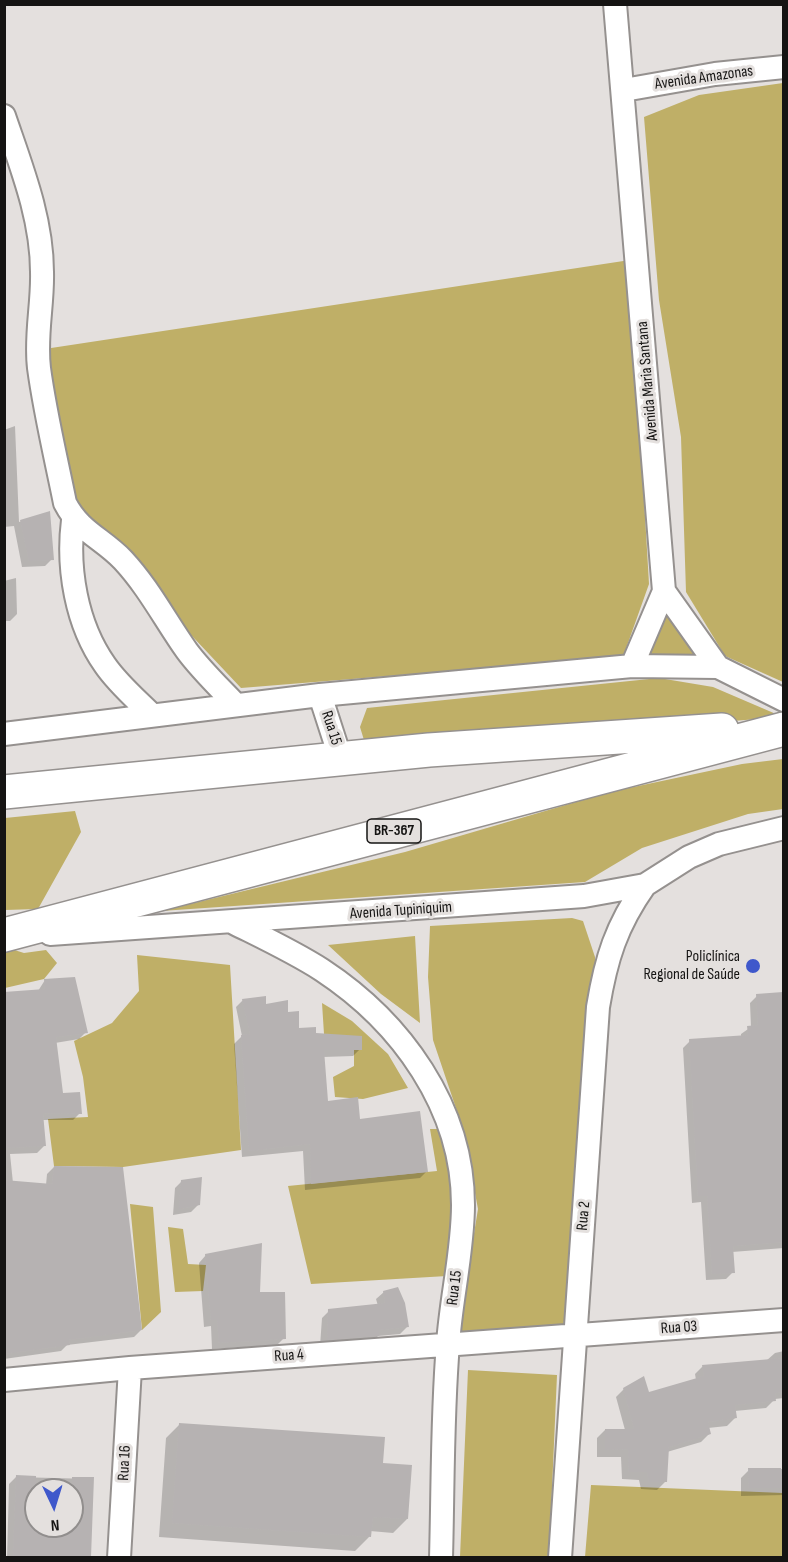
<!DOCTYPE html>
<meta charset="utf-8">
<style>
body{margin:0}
#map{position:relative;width:788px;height:1562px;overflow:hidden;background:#e4e0de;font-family:"Sofia Sans Condensed",sans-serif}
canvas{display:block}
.frame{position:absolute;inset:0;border:6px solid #151413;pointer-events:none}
.north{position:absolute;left:24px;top:1478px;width:60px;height:60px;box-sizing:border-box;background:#e4e0de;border:2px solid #918e8d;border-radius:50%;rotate:176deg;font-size:16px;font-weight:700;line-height:24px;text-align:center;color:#151413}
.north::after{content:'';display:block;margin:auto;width:21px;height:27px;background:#3f58cb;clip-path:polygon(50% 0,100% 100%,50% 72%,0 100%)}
</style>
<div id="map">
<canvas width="788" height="1562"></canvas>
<div class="frame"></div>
<div class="north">N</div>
</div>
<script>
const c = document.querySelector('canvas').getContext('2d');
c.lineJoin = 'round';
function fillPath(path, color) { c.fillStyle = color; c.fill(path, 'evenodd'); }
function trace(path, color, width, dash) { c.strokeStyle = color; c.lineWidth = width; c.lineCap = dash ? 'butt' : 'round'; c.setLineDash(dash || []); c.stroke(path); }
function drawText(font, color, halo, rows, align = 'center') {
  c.font = font + ' "Sofia Sans Condensed",sans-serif'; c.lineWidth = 6; c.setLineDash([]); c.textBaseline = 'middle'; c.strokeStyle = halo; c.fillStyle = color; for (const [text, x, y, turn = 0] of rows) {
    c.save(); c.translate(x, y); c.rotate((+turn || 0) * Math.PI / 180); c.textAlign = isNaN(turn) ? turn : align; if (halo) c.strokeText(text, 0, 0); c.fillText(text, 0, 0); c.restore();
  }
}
fillPath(new Path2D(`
 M783 83H784L783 682 725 656 686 592 681 437 659 300 644 117 699 95Z
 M630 260 649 584 623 657 241 688 176 619 73 520 38 350Z
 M664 591 718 667 632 666Z
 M659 678 713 687 783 717 367 750 360 727 367 708Z
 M783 759V809L748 814 642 848 585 882 161 911 405 852 610 792 742 764Z
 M75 811 81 832 38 909 5 910V818Z
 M572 918 583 921 595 957V1062L563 1329 458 1332 478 1209 463 1129 433 1040 428 977 430 926Z
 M415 936 420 1023 381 994 328 945Z
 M8 948 24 953 46 950 57 963 44 979 5 988V949Z
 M137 955 230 965 241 1150 123 1167 54 1166 48 1119 88 1117 83 1077 74 1041 112 1023 139 991Z
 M322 1003 352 1021 388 1054 408 1088 363 1099 335 1097 333 1077 354 1066V1048L324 1034Z
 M430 1129H441L456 1208 447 1276 311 1284 288 1186 437 1171Z
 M130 1204 153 1207 161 1312 142 1330Z
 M168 1227 183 1229 188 1264 206 1265 203 1291 175 1292Z
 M468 1370 557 1375 549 1557H460Z
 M591 1485 783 1493V1557H585Z`), '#bfaf67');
fillPath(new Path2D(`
 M15 426 19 522 49 513 52 559 45 566 22 567 14 526 4 527V430Z
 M16 578 17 614 10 621H4V581Z
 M45 980 86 1032 79 1039 55 1043 62 1095 80 1113 73 1120H42L44 1146 37 1153 10 1154 13 1183 46 1185 47 1174 54 1167 141 1330 134 1337 67 1345 61 1351 4 1359V993L38 991Z
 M784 994V1248L732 1252 733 1272 726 1279 706 1280 701 1202 692 1203 683 1048 690 1041 741 1037V1034L751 1027 750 1003 757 996Z
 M243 1000 287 1013 298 1030 360 1049 353 1056 323 1057 327 1102 359 1121 427 1171 420 1178 305 1190 303 1151 242 1157 234 1044 242 1036 236 1007Z
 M182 1181 198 1205 191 1212 173 1215 175 1188Z
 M206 1255 258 1294 284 1338 277 1345 212 1349 211 1326 204 1327 199 1263Z
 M384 1292 407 1327 400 1334 378 1336 371 1343 320 1346 322 1318 329 1311 378 1306 376 1299Z
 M784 1351V1398L775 1399 766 1408 735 1411V1418L727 1426 708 1428 710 1433 701 1442 667 1452 665 1482 657 1490 641 1489 639 1480 622 1479 621 1457H597V1438L605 1430H625L616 1397 624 1389 648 1393 696 1380 695 1374 703 1366 766 1361 775 1353Z
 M180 1424 381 1464 407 1519 393 1533 370 1531 369 1537 355 1551 159 1537 166 1438Z
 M784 1451V1495L741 1496V1478L749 1470 783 1469Z
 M16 1477 92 1479 90 1558H7L9 1484ZM36 1490H72V1526H36Z`), '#0003');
fillPath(new Path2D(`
 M50 511 54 560 29 561 20 520Z
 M75 977 88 1033 56 1037 63 1093 80 1092 82 1114 43 1113 46 1146 4 1148V992L45 989 44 979Z
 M783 992V1242L733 1246 735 1273 712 1274 707 1196H698L689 1039 748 1035 747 1026 758 1025 756 994Z
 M266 996V1004L288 1000V1012L299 1011V1028L316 1027V1033L362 1036V1050H324L328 1101 358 1097 360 1119 420 1111 428 1172 311 1184 310 1144 249 1151 241 1035 250 1034 242 999Z
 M54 1166 123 1167 142 1330 69 1340 70 1345 4 1354V1180L52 1184Z
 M202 1177 200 1205 179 1209 181 1180Z
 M262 1243 260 1292H285L286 1339 219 1343 217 1320H211L205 1254Z
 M398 1287 405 1303 409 1327 379 1330V1336L327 1340 328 1309 385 1303 383 1291Z
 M783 1358V1392L775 1393 776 1401 735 1405 737 1418 708 1422 711 1434 669 1447 667 1482H649L647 1472H629L628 1449 605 1450V1429H634L623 1388 644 1376 649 1392 704 1376 702 1365Z
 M179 1423 385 1437 383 1463 412 1465 408 1519 373 1517 371 1537 172 1523Z
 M748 1468H781L782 1488H749Z
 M16 1475 36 1476V1526H72V1477H94L91 1557H13Z`), '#b6b2b2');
const street = new Path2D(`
 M615 4 664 591 718 667 784 700
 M624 90 715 74 784 67
 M4 116C21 166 42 218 42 272 43 304 35 336 39 368 45 413 56 458 65 503 80 532 102 538 123 560 149 588 165 620 187 651 201 670 220 688 236 705
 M73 520C67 568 76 624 105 665 118 684 136 699 152 715
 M632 666 664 591
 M320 695 341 760
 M4 734 320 695 632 666 718 667
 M234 923C264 938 294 952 322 970 401 1022 463 1107 463 1205 463 1251 451 1298 448 1344 442 1415 443 1487 441 1558
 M50 934 584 896 645 885 689 857 719 844 784 828
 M4 1380 130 1368 784 1320
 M119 1558 130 1368
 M560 1558 598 1007C606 959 616 926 645 885`);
const primary = new Path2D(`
 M4 792 429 750 722 730
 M4 935 784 729`);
trace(street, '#95918f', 26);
trace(primary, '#95918f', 36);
trace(street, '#fff', 22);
trace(primary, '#fff', 33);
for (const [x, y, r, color] of [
 [753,966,8,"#3f58cb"]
]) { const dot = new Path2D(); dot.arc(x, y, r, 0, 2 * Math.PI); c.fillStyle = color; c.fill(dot); trace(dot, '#e4e0de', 2); }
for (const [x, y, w] of [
 [394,831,54]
]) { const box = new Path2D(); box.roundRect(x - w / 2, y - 12, w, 24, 4.5); c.fillStyle = '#e4e0de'; c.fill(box); trace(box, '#151413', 1.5); }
drawText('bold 15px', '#151413', null, [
 ["BR-367",394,831]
]);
drawText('16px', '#151413', '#e4e0de', [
 ["Avenida Amazonas",704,78,-8],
 ["Avenida Maria Santana",648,381,-95],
 ["Rua 15",331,728,72],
 ["Avenida Tupiniquim",401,911,-4],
 ["Rua 2",584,1216,-85],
 ["Rua 15",455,1288,-83],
 ["Rua 03",679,1328,-4],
 ["Rua 4",289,1356,-4],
 ["Rua 16",125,1463,-87]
]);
drawText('16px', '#151413', '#e4e0de', [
 ["Policlínica",740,957],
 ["Regional de Saúde",740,975]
], 'right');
</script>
